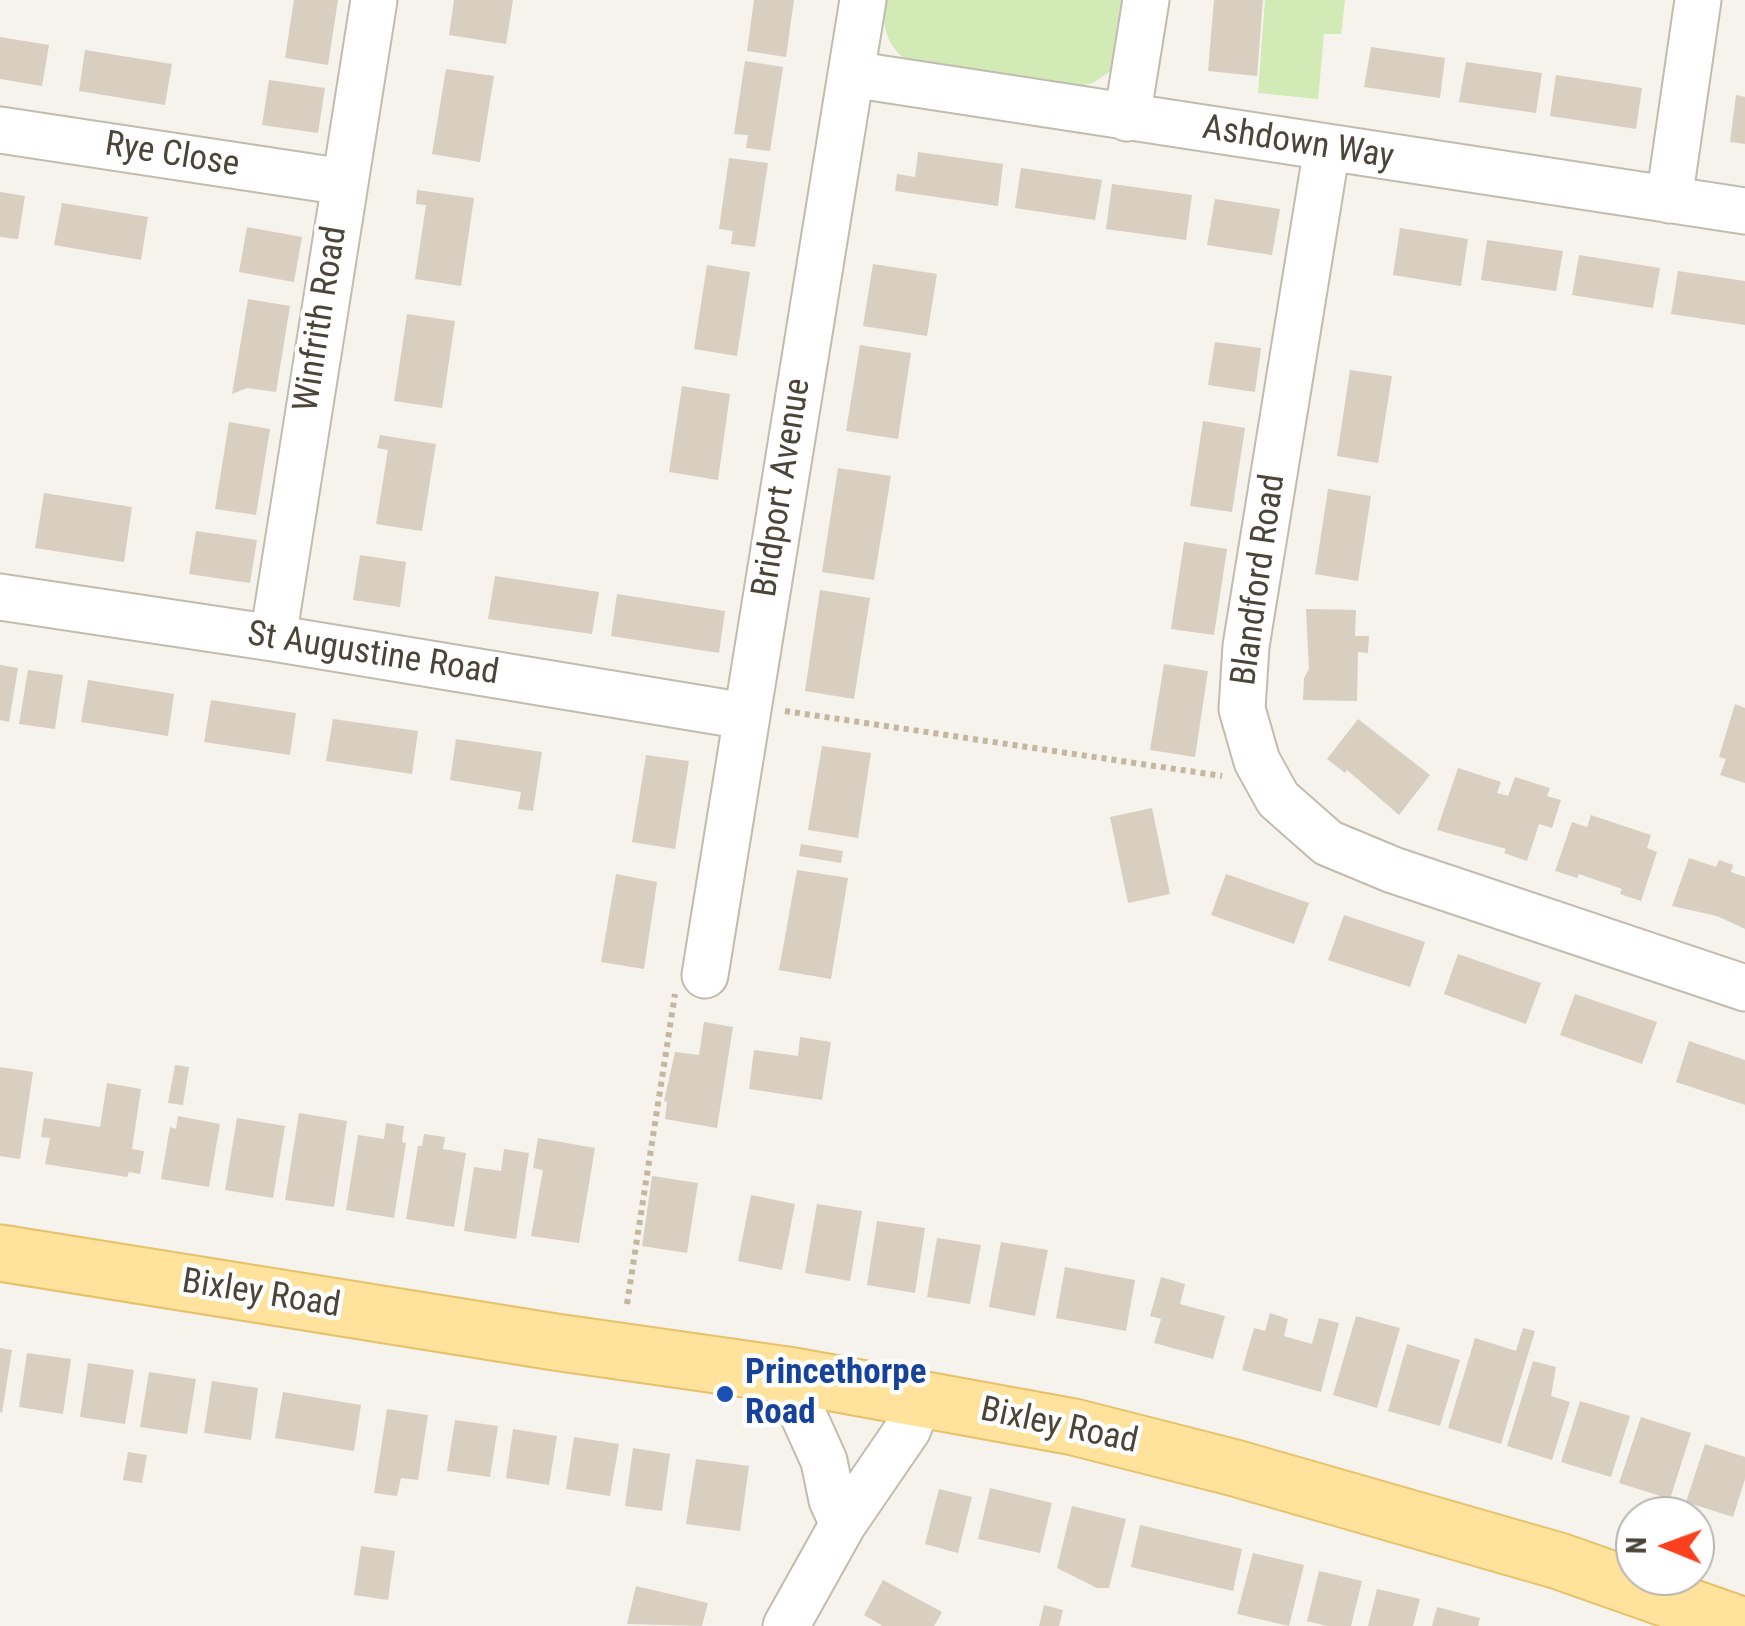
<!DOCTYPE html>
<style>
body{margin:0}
#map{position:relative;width:1745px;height:1626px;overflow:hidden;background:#f6f3ec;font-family:"Roboto Condensed",sans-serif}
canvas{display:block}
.north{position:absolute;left:1615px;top:1496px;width:100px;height:100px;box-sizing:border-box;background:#fff;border:2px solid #b7b4b0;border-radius:50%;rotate:271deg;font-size:28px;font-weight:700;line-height:40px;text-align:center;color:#4b4439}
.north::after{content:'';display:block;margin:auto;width:35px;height:45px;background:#fc3f1d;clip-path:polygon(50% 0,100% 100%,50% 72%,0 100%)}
</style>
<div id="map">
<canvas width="1745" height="1626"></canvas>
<div class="north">N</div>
</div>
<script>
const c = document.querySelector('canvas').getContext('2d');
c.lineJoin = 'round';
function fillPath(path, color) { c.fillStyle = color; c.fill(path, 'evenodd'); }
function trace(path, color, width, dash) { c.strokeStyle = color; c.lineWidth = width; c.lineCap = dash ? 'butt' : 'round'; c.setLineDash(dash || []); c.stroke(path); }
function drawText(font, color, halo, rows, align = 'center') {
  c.font = font + ' "Roboto Condensed",sans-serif'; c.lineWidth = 9; c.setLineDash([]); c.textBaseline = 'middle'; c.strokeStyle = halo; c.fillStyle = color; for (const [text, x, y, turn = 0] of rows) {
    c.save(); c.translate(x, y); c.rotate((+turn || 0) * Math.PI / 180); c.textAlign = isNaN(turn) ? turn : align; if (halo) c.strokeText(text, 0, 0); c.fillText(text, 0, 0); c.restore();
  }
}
fillPath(new Path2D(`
 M885 0H1130L1112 70 1093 83 1079 86 918 67C890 53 880 31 885 0Z
 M1265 0H1345L1341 34H1324L1318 99 1258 93Z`), '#d2eab5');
fillPath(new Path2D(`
 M294 0H338L328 65 285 58Z
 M454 0H513L506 44 449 35Z
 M754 0H794L786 57 747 51Z
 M1214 0H1263L1257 76 1208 71Z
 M0 37 49 45 42 86 0 79Z
 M1371 47 1445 58 1440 98 1364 87Z
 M85 50 172 64 165 105 79 91Z
 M745 61 783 67 770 151 746 148 748 135 734 134Z
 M1466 62 1542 73 1536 113 1459 102Z
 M446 69 494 76 480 162 432 154Z
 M1556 75 1642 88 1636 129 1550 116Z
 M269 80 325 88 318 133 262 125Z
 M1736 95 1745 97V144L1730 142Z
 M918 152 1003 164 998 206 895 191 897 174 915 177Z
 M729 158 768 163 755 247 731 244 733 231 719 229Z
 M1021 168 1102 180 1095 220 1015 208Z
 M1112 184 1192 195 1186 240 1106 229Z
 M417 190 474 198 461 286 415 279 426 205 416 204Z
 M0 192 25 196 18 239 0 237Z
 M1215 199 1280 209 1272 255 1207 245Z
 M62 203 148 217 141 260 54 245Z
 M247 227 302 237 294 282 239 272Z
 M1400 228 1468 239 1461 286 1393 275Z
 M1487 240 1563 251 1556 291 1481 280Z
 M1579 255 1660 268 1653 308 1572 295Z
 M873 264 937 274 927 336 863 326Z
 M707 265 750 272 737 356 694 349Z
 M1678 271 1745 281V325L1671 314Z
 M248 299 290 306 276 392 247 388 232 394Z
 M407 314 455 321 442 408 394 401Z
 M1215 342 1261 348 1255 392 1208 385Z
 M860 345 911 353 898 439 846 431Z
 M1350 370 1392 376 1378 463 1337 456Z
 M682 386 730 394 718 480 669 472Z
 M1203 421 1245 428 1232 512 1190 506Z
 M229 422 270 429 256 515 215 509Z
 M380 435 436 444 422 531 376 524 388 450 377 448Z
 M838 468 891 476 874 580 822 572Z
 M1328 489 1371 496 1358 581 1315 574Z
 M44 493 132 507 124 562 35 548Z
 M196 531 257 540 250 583 189 574Z
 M1184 542 1227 549 1214 635 1171 629Z
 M360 555 406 562 400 607 353 600Z
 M495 576 599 592 592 634 488 619Z
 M820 590 870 598 854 699 805 691Z
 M617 594 725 611 719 653 611 636Z
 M1306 609 1356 610 1355 636H1369L1368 653 1358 652 1357 701 1303 700 1304 678 1309 669Z
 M1164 664 1208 671 1195 757 1150 750Z
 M0 665 18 668 9 722 0 720Z
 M28 670 63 675 55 729 19 724Z
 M88 680 174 694 168 736 81 722Z
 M211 700 296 713 290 755 204 742Z
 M1735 704 1745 708V783L1720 775 1726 759 1719 757Z
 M333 719 418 731 412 774 326 761Z
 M1358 719 1430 775 1399 815 1347 770 1345 773 1327 759Z
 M456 739 542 752 533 811 518 809 521 792 450 780Z
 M822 746 871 753 858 838 808 830Z
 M646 755 689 761 675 849 632 842Z
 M1458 768 1501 782 1497 793 1508 796 1515 777 1550 788 1547 796 1561 800 1552 828 1539 824 1527 861 1504 853 1506 849 1437 830Z
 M1152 808 1170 894 1128 903 1110 817Z
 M1591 815 1651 835 1647 848 1657 852 1641 901 1620 894 1622 889 1579 874 1577 878 1555 871 1572 822 1587 827Z
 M801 844 843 851 841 863 799 856Z
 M1689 858 1716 867 1719 860 1733 865 1731 872 1745 877V929L1717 916 1672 906Z
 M797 870 848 878 831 979 779 970Z
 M616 874 657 882 644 969 601 962Z
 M1226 874 1309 903 1294 944 1211 915Z
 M1344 915 1425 942 1410 987 1328 960Z
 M1458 954 1541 983 1526 1024 1444 994Z
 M1575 994 1657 1022 1642 1064 1560 1035Z
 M704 1022 733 1027 717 1128 665 1119 667 1102 664 1101 675 1052 699 1055Z
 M800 1037 831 1042 822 1100 749 1089 754 1050 798 1056Z
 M1689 1041 1745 1060V1105L1676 1082Z
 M175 1065 189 1067 183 1105 168 1103Z
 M0 1067 33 1072 20 1159 0 1156Z
 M107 1083 141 1089 132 1149 144 1151 140 1174 129 1172 127 1177 45 1164 50 1138 41 1137 44 1118 100 1127Z
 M299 1113 347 1121 334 1207 285 1200Z
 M178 1116 220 1124 209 1187 161 1179 170 1127 176 1129Z
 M237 1118 285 1126 273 1198 225 1190Z
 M386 1123 404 1126 402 1142 406 1143 394 1218 346 1210 358 1135 384 1139Z
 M424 1134 445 1137 443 1149 466 1153 454 1227 406 1219 418 1146H422Z
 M538 1138 595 1148 579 1243 531 1236 543 1170 533 1168Z
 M504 1149 529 1153 516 1239 464 1231 474 1167 501 1171Z
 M652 1176 698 1183 687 1253 642 1246Z
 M751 1195 795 1204 782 1270 738 1261Z
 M817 1204 862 1211 850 1281 805 1273Z
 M877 1221 925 1228 915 1293 867 1285Z
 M937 1238 981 1245 970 1304 927 1297Z
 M1001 1242 1048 1250 1035 1316 989 1307Z
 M1065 1267 1135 1280 1126 1331 1056 1318Z
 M1161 1277 1185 1284 1180 1304 1225 1316 1213 1359 1154 1343 1161 1319 1150 1316Z
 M1270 1313 1288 1319 1284 1336 1312 1344 1319 1318 1339 1323 1321 1392 1242 1370 1254 1328 1265 1331Z
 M1356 1316 1400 1328 1377 1408 1333 1395Z
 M1523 1328 1535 1331 1501 1444 1448 1428 1475 1338 1516 1351Z
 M1407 1344 1460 1360 1440 1426 1388 1411Z
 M0 1348 12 1350 2 1413 0 1412Z
 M27 1353 71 1359 63 1414 19 1407Z
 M1533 1361 1556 1367 1551 1396 1570 1402 1552 1460 1507 1446Z
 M88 1363 134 1370 125 1424 80 1417Z
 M149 1372 196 1379 187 1434 140 1427Z
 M212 1381 258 1388 251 1440 204 1433Z
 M283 1392 361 1405 354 1451 275 1438Z
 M1580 1401 1630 1416 1611 1477 1561 1462Z
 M387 1409 428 1415 418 1480 401 1478 397 1496 374 1493Z
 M1641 1417 1691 1433 1670 1499 1619 1483Z
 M455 1420 498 1426 490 1477 447 1471Z
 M513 1429 557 1436 549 1485 506 1478Z
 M574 1437 619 1444 610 1496 566 1489Z
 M1705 1444 1745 1457V1479L1733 1517 1686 1502Z
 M633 1448 670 1454 662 1511 625 1506Z
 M128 1452 147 1455 142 1483 123 1480Z
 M696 1459 749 1466 740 1531 686 1524Z
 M990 1488 1052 1503 1040 1553 978 1539Z
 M939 1489 972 1497 958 1553 925 1544Z
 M1072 1506 1126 1519 1109 1588H1097L1057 1568Z
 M1140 1525 1242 1549 1233 1591 1131 1567Z
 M361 1546 395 1551 388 1600 354 1595Z
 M1253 1553 1304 1565 1289 1626 1237 1614Z
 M1319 1571 1362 1581 1351 1626H1327L1307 1621Z
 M883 1580 942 1612 934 1626H883L864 1615Z
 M636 1586 708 1603 702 1626 627 1624Z
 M1377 1589 1420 1599 1413 1626H1368Z
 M1044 1605 1063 1610 1059 1626H1039Z
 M1437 1607 1480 1618 1478 1626H1432Z`), '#d8cfc1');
const minor = new Path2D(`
 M851 74 1745 211
 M1127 118 1146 0
 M0 130 344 182
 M1327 148 1246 646 1242 709 1257 761 1278 799 1328 843 1393 870 1745 988
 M1669 200 1698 0
 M0 597 273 638 745 716
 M273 638 374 0
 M705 975 863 0
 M794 1376 801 1410 824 1461 832 1500 843 1524
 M786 1626 843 1524 908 1429 920 1397`);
const major = new Path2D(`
 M0 1253 555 1342 794 1376 1074 1427 1235 1468 1559 1561 1744 1626`);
trace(minor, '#c2bbae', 49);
trace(major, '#e6c16a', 59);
trace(new Path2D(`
 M785 711 1222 776
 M627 1304 675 994`), '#c4b79f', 6, [5, 5]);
trace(minor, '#fff', 45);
trace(major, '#ffe39c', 55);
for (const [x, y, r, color] of [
 [725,1394,10,"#1a4fb4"]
]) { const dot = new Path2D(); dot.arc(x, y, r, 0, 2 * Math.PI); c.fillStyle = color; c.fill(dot); trace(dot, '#fff', 4); }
drawText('35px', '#4b4439', '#fff', [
 ["Ashdown Way",1298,144,9],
 ["Rye Close",172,156,9],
 ["Winfrith Road",322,319,-81],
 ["Bridport Avenue",783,488,-81],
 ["Blandford Road",1260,580,-82],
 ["St Augustine Road",373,655,9],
 ["Bixley Road",261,1295,9],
 ["Bixley Road",1059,1427,12]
]);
drawText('bold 35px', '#164399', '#fff', [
 ["Princethorpe",745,1374],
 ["Road",745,1414]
], 'left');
</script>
